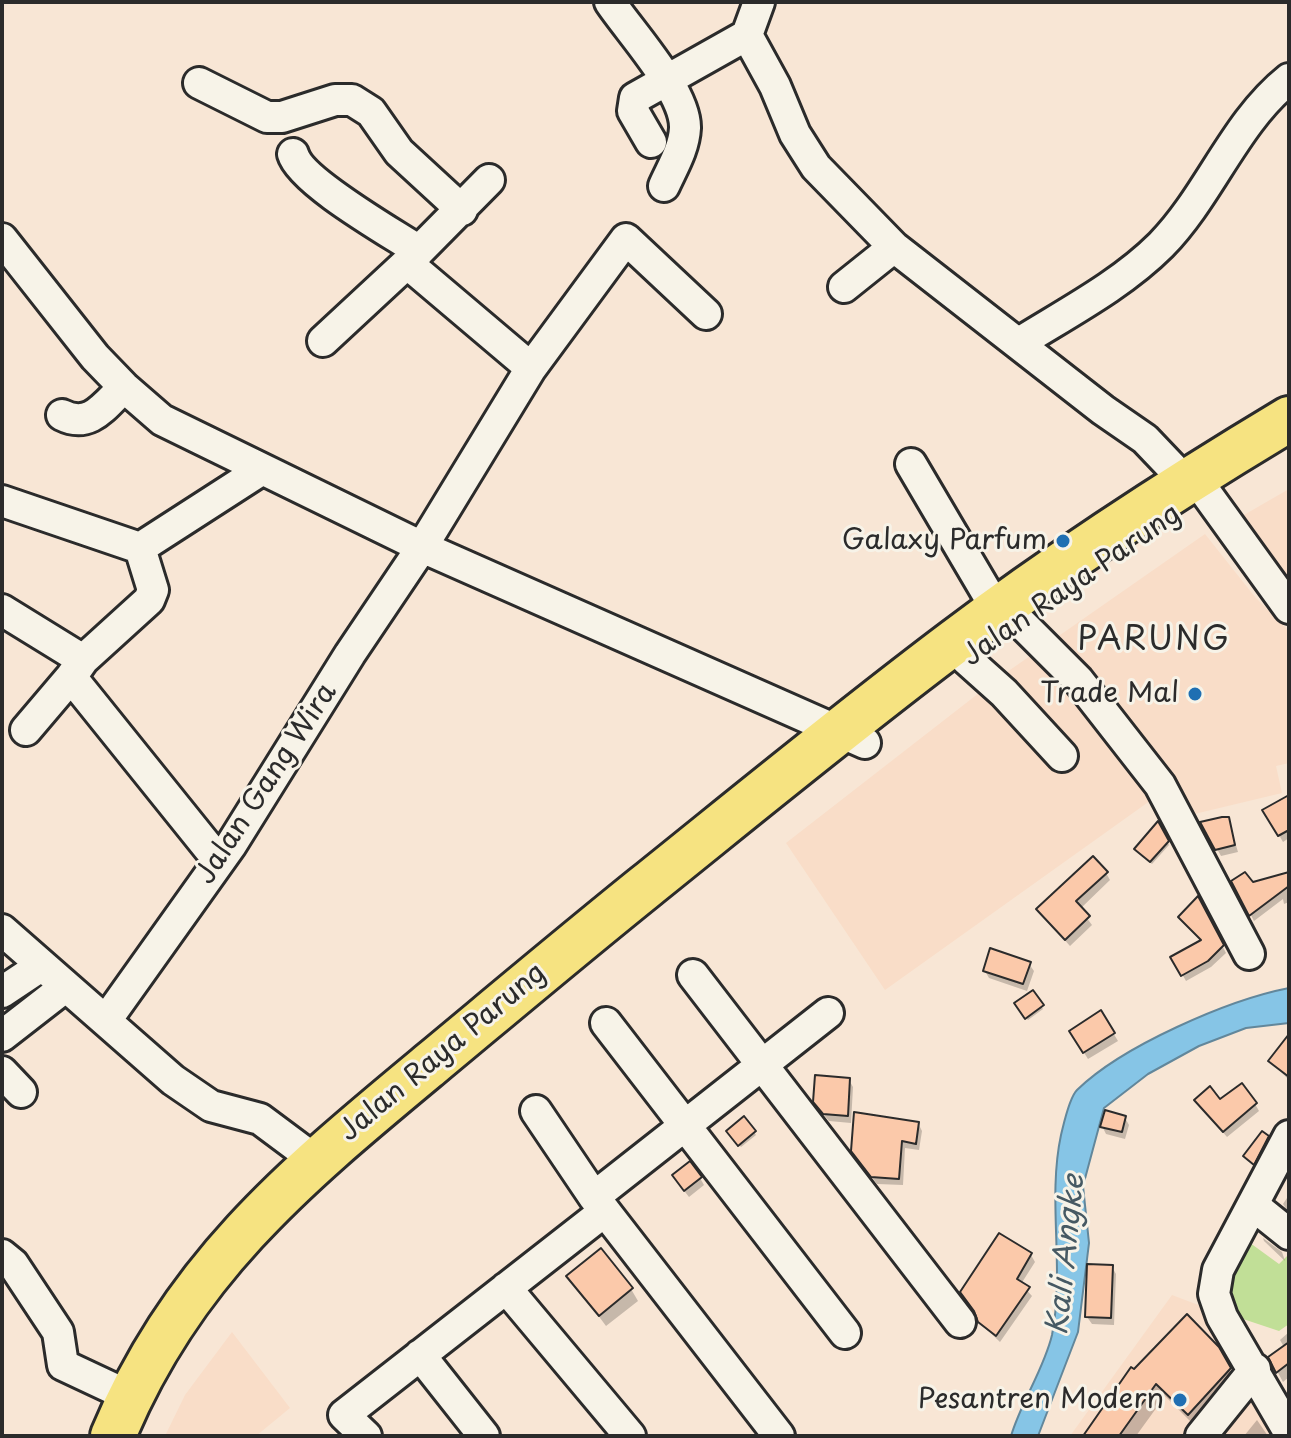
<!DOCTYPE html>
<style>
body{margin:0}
#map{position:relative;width:1291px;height:1438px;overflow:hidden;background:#f8e6d5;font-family:"Playpen Sans",sans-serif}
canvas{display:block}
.frame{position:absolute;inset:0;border:4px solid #2b2b2b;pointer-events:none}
</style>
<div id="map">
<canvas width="1291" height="1438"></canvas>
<div class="frame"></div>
</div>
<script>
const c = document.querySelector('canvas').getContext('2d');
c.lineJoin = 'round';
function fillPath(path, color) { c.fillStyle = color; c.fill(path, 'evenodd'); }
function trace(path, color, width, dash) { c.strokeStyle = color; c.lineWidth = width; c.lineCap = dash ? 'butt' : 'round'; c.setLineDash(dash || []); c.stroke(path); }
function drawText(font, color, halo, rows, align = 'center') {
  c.font = font + ' "Playpen Sans",sans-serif'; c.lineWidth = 6; c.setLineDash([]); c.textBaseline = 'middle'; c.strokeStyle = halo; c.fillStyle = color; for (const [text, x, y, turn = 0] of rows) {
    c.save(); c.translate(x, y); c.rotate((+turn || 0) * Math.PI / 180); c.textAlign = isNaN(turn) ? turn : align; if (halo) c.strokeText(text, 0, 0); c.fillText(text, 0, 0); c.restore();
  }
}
fillPath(new Path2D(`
 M1289 489V592L1230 523Z
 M1205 534 1255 597 1289 631V763L1276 766 1282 793 1186 816 1175 783 885 990 786 843 997 679Z
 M1172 1295 1201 1306 1243 1365 1280 1436H1070Z
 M232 1332 290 1408 256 1436H165L185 1395Z`), '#f9ddc8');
fillPath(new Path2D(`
 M1246 1240 1279 1264 1289 1254V1324L1279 1331 1234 1316 1220 1287Z`), '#c1df97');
const water = new Path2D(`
 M1289 988V1023L1246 1028 1199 1046 1148 1074 1104 1108 1083 1186 1089 1243 1078 1332 1038 1436H1011C1021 1402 1044 1369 1052 1335 1065 1269 1047 1200 1061 1135 1064 1123 1069 1098 1077 1090 1122 1046 1228 1000 1289 988Z`);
fillPath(water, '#86c5e6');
trace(water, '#62879b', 2);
fillPath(new Path2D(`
 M1289 797V838L1283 842 1265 811Z
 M1228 819 1238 852 1221 856 1203 823Z
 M1158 824 1169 845 1152 864 1138 852Z
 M1106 873 1110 880 1080 909 1092 925 1070 946 1043 916Z
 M1289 874V902L1284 904 1283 899 1254 921 1234 882 1252 885Z
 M1198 899 1226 953 1211 967 1186 981 1173 958 1202 942 1180 917Z
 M1029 964 1034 971 1027 991 989 978 985 971Z
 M1032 992 1043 1009 1028 1020 1016 1004Z
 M1101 1013 1118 1041 1088 1059 1071 1032Z
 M1289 1038V1080L1271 1062Z
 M849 1080 853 1087 851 1123 829 1121 820 1110Z
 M1196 1101 1255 1104 1259 1111 1227 1137Z
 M1125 1118 1129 1125 1125 1139 1106 1134 1102 1126Z
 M918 1123 922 1131 919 1150 905 1148 903 1185 877 1184 858 1159Z
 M754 1132 756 1135 741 1147 730 1134Z
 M1267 1137 1271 1145 1258 1170 1245 1156Z
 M700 1178 704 1185 689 1197 678 1183Z
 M1287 1198 1289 1199V1213L1283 1204Z
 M1263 1238 1282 1252 1285 1261 1264 1241Z
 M1031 1255 1035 1262 1021 1284 1032 1296 1000 1342 979 1322Z
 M1112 1267 1116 1274 1114 1325 1092 1324 1087 1317Z
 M569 1276 631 1289 638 1301 606 1326Z
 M1289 1332V1377L1283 1382 1270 1358 1284 1347 1280 1340Z
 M1217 1348 1237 1383 1197 1428 1165 1396 1136 1436H1086L1134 1372Z
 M1257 1420 1268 1436H1244Z`), '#0003');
const building = new Path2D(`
 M1289 795V830L1278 836 1262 810Z
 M1222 817H1229L1235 845 1215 850 1200 822Z
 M1158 821 1169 841 1150 862 1134 849Z
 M1093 856 1108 872 1076 901 1090 916 1065 940 1036 909Z
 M1245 872 1253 882 1289 872V886L1249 916 1231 881Z
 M1198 896 1224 945 1208 961 1181 976 1170 957 1201 940 1178 917Z
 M990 948 1031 962 1023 984 983 971Z
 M1033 990 1044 1005 1025 1019 1014 1003Z
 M1101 1010 1115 1033 1083 1053 1069 1031Z
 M1289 1034V1077L1268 1061Z
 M815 1075 850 1078 848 1116 823 1114 813 1102Z
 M1242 1083 1257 1103 1223 1132 1194 1100 1210 1086 1220 1099Z
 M1105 1110 1126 1116 1122 1132 1100 1127Z
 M854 1112 919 1122 916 1144 902 1141 899 1179 871 1177 851 1151Z
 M744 1116 756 1131 738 1146 726 1131Z
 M1262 1131 1269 1136 1254 1165 1243 1156Z
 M690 1161 702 1177 684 1191 672 1175Z
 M999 1233 1032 1253 1017 1279 1030 1287 996 1336 978 1322 974 1311 960 1292Z
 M601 1248 633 1288 599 1316 566 1276Z
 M1087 1264 1113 1265 1111 1318 1085 1317Z
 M1187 1314 1219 1347 1231 1368 1188 1415 1156 1384 1119 1436H1083L1131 1367 1134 1369Z
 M1289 1342V1363L1276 1373 1268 1357Z`);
fillPath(building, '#fbc9aa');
trace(building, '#2b2b2b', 2);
const minor = new Path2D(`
 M610 2C630 32 686 92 685 128 684 149 672 168 664 186
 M759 2 747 35 775 86 795 134 816 167 894 247 1103 410 1145 439 1185 481
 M199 83 267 117H282L335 100H352L371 112 399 152 462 210
 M651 142 633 111 635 98 747 35
 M293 154C301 182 392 233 419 251
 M489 180 407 263 531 368
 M2 239 95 357 124 387 162 420 422 547 865 743
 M844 287 894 247
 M323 341 407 263
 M1019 343C1067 313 1121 285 1161 245 1210 195 1234 123 1289 79
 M62 415C90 429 104 406 124 387
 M911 464 997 610
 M1206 493 1289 608
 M2 501 140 548
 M140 548 153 590 149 600 83 660 71 677 219 861
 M140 548 261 470
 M2 610 83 660
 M1018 620 1078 680 1160 785 1249 954
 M966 659 1004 693 1062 756
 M26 730 71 677
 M2 930 173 1080 211 1106 260 1119 315 1160
 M693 975 960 1322
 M2 992 41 966
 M107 1019 231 845 350 654 422 547 531 368 626 239 706 314
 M606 1023 845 1333
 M2 1036 65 987
 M2 1072 21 1092
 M536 1111 594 1197 779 1436
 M1289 1136 1218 1270 1214 1294 1222 1317 1289 1432
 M594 1197 828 1013
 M1254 1206 1289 1234
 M2 1255 13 1264 58 1332 63 1365 129 1396
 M506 1288 630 1436
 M420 1355 484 1436
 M366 1436 344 1415 605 1211
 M1201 1436 1255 1369`);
const highway = new Path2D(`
 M113 1436C182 1269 296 1176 432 1063 503 1004 573 945 645 887 747 805 849 721 954 642 1061 561 1174 488 1289 419`);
trace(minor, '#2b2b2b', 36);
trace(highway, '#2b2b2b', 50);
trace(minor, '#f7f3e8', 30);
trace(highway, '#f6e381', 44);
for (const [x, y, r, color] of [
 [1063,541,8,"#1f6fb2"],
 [1195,694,8,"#1f6fb2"],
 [1180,1400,8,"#1f6fb2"]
]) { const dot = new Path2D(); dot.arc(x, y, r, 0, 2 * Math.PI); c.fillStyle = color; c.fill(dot); trace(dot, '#f7f3e8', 3); }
drawText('28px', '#2b2b2b', '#f7f3e8', [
 ["Galaxy Parfum",1047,541],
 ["Trade Mal",1179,694],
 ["Pesantren Modern",1164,1400]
], 'right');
drawText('28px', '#2b2b2b', '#f7f3e8', [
 ["Jalan Raya Parung",1072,586,-35],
 ["Jalan Gang Wira",267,784,-57],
 ["Jalan Raya Parung",443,1053,-40]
]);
drawText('italic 30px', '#465963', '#f7f3e8', [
 ["Kali Angke",1067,1255,-84]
]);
c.letterSpacing = '2px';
drawText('32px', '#2b2b2b', '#f7f3e8', [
 ["PARUNG",1154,641]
]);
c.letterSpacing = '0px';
</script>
